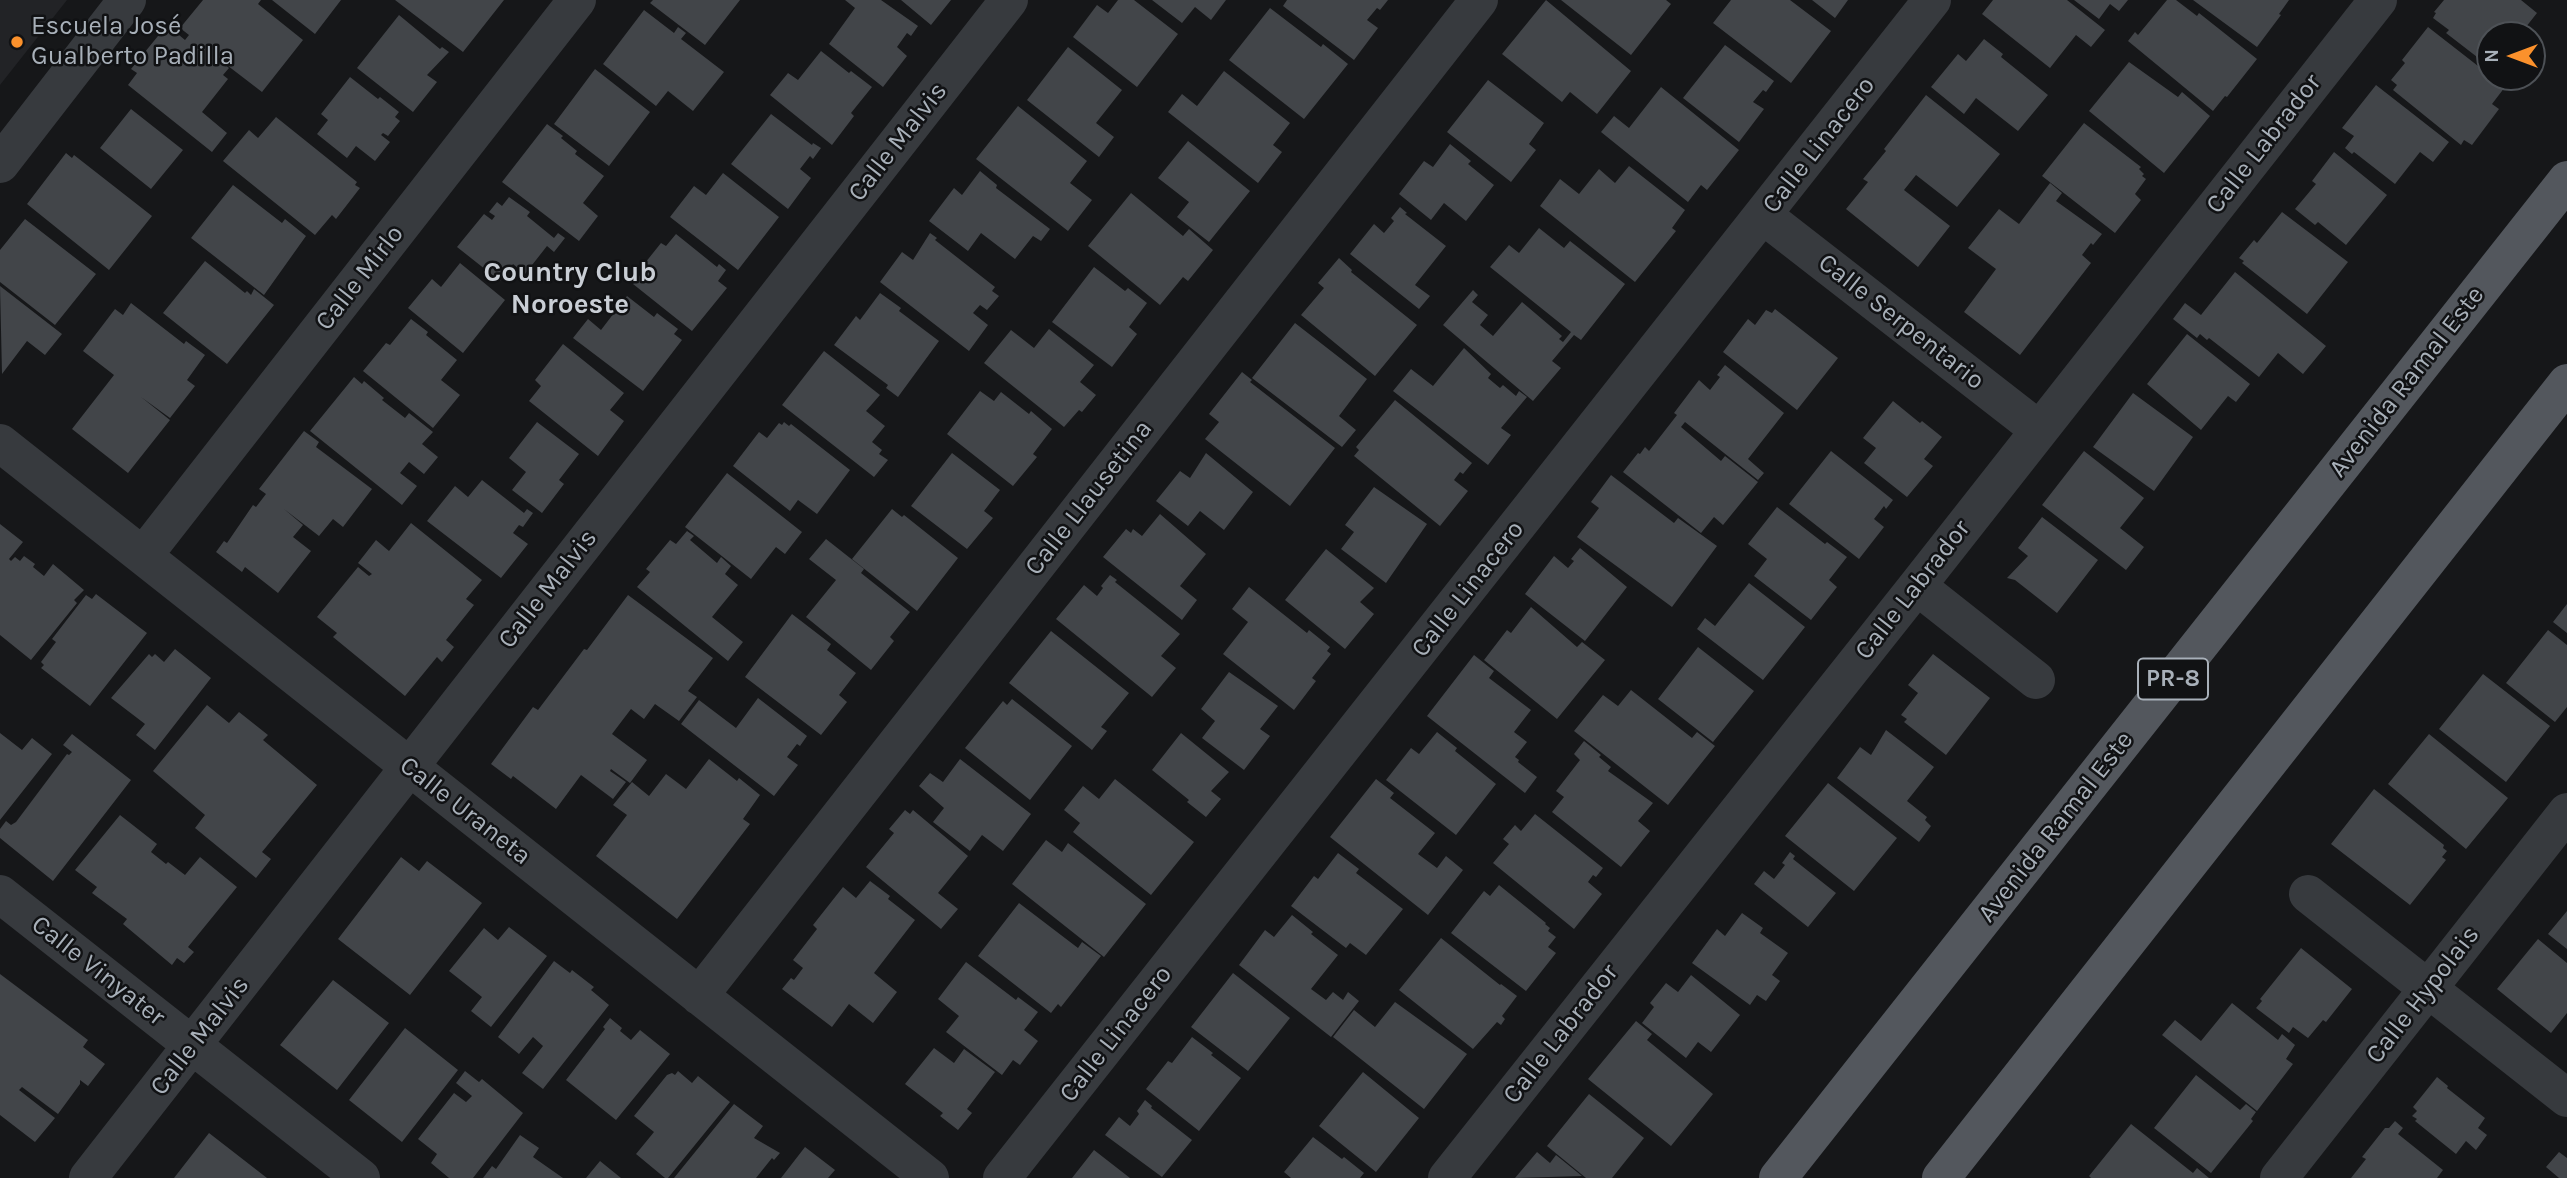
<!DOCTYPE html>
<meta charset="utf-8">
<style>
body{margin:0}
#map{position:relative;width:2567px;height:1178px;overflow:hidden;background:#161719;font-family:Karla,sans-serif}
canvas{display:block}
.north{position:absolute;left:2476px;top:21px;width:70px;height:70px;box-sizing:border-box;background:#111214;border:2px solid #4d5156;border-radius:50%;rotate:270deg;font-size:19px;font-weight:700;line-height:28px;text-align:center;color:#a8b0b9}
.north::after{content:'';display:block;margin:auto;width:24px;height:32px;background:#fb912c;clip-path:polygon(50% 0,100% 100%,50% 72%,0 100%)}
</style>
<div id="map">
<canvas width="2567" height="1178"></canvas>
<div class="north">N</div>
</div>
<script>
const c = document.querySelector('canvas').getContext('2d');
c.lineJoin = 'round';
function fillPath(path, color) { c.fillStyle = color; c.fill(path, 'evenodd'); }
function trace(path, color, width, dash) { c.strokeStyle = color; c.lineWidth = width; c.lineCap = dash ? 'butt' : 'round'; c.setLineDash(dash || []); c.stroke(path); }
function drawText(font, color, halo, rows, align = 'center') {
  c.font = font + ' Karla,sans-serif'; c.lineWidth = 5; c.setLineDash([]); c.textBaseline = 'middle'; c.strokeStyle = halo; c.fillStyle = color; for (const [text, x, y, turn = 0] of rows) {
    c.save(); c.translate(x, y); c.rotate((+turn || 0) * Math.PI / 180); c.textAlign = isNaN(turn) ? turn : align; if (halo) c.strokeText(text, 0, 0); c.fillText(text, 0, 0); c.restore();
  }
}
fillPath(new Path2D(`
 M0 0H67L0 85Z`), '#222326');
fillPath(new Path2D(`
 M203 0H261L258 4 303 40 262 92 219 59 229 68 223 75 228 79 202 112 227 133 212 152 128 85 137 73 131 69 167 25 185 40 189 35 180 28Z
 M272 0H341L315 34Z
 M395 0H504L463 52Z
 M653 0H740L705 45 650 3Z
 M845 0H881L918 26 911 36 907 33 897 47 907 56 883 87 829 44 855 8Z
 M901 0H951L931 25Z
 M1118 0H1134L1178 34 1137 87 1073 37 1097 5 1108 13Z
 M1152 0H1226L1211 20 1195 7 1182 23Z
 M1287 0H1388L1380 10 1377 8 1367 20 1378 28 1354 60 1283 6Z
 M1546 0 1631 71 1597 114 1570 92 1562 102 1502 54Z
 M1561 0H1666L1671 4 1631 55Z
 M1731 0H1790L1831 31 1791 83 1713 23Z
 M1812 0H1848L1835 18Z
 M1993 0H2067L2105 30 2091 47 2076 35 2050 68 1982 14Z
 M2074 0H2128L2119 11 2110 4 2099 19Z
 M2167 0H2176L2197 16 2199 13 2257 59 2227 97 2225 96 2213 111 2128 41 2135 32 2138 35Z
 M2193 0H2289L2279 14 2281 15 2257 47Z
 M2444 0H2521L2537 13 2522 32 2518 28 2513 35H2490V67L2446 33 2449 30 2433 18 2436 13 2434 12Z
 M1270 8 1321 47 1323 44 1348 64 1304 119 1229 60Z
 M644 10 674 33 678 27 686 33 681 39 724 72 693 111 668 91 656 106 603 64Z
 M399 15 440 49 442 47 449 52 427 75 437 82 413 112 357 68Z
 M2428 27 2505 87 2492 104 2499 109 2472 145 2464 140 2461 145 2393 90 2397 85 2391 80 2405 63 2402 60Z
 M1984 39 2003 54 2001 57 2048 95 2018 131 1976 98 1964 114 1931 87 1958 54 1966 61Z
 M1725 45 1774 81 1766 92 1763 90 1753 102 1764 109 1739 142 1683 98Z
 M1068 47 1122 90 1096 123 1114 137 1099 157 1027 100Z
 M821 51 849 73 851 71 872 87 851 113 854 116 832 145 770 95 788 73 798 80Z
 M2129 62 2178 97 2182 92 2210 116 2164 173 2089 111Z
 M595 69 650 112 609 166 554 124Z
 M1224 71 1290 123 1273 145 1282 152 1258 183 1168 112 1182 94 1197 106Z
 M350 77 378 99 380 97 399 112 395 117 400 121 388 136 383 133 381 135 390 142 375 161 356 146 347 158 317 134 328 120 321 114Z
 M2497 77H2519L2513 85 2505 79 2503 82Z
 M1488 80 1544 123 1529 144 1536 150 1511 182 1447 132Z
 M2376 85 2449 142 2433 162 2420 152 2395 184 2354 152 2352 154 2345 148 2354 136 2342 128Z
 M1661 87 1739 150 1707 190 1701 185 1688 202 1601 132 1614 116 1629 128Z
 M1926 95 2000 154 1957 207 1916 175 1904 190 1950 226 1918 267 1846 209 1868 182 1863 179 1886 151 1884 149Z
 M1018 106 1087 161 1070 183 1092 200 1068 231 976 159Z
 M131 109 183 150 151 189 100 148Z
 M771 114 812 145 813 143 821 148 813 159 810 156 800 169 811 178 788 209 731 164Z
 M276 117 357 182 355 185 360 188 336 219 332 215 315 235 223 161 249 130 258 138Z
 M2084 123 2141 167 2139 169 2144 174 2142 176 2146 179 2135 194 2141 200 2115 233 2042 176Z
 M547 124 563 136 561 138 577 151 575 154 604 176 583 203 598 216 579 241 502 182Z
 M1188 141 1250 191 1209 242 1177 217 1189 202 1158 178Z
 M1450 144 1471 161 1468 164 1494 185 1466 221 1444 203 1431 220 1399 194 1424 161 1433 167Z
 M2334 152 2387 195 2346 245 2318 222 2315 225 2295 209 2316 184 2312 181Z
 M66 153 72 158 74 155 152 216 109 270 27 204Z
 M1629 166 1685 210 1672 228 1676 231 1635 282 1540 206 1560 179 1579 194 1599 169 1615 183Z
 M980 171 997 185 996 188 1050 229 1041 241 1033 236 1015 259 981 233 968 251 929 221 954 188 962 195Z
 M723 173 779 217 738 270 670 217 694 186 706 195Z
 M2050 183 2062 193 2056 201 2102 234 2093 245 2091 243 2082 255 2091 263 2020 355 1964 312 1996 269 1968 248 1999 209 2019 224Z
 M233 185 282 223 285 219 306 236 264 295 191 238Z
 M1131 193 1183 236 1189 229 1213 250 1188 281 1183 277 1160 305 1088 246Z
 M509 197 530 212 527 216 554 238 558 233 565 238 554 252 547 246 525 274 513 264 500 281 457 247 484 214 492 220 495 216 489 212 497 202 502 206Z
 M1400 207 1407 213 1405 214 1446 246 1415 285 1430 296 1419 309 1350 254 1374 224 1384 233 1394 221 1391 218Z
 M2282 212 2348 262 2307 314 2242 263 2244 261 2239 258 2254 240 2257 243Z
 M25 219 96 274 55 325 0 282V250Z
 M1539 228 1564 248 1570 241 1625 284 1581 340 1574 335 1552 361 1561 368 1533 401 1443 325 1473 290 1478 295 1472 302 1488 315 1480 325 1493 336 1522 302 1562 336 1559 339 1563 342 1571 332 1490 267 1509 245 1519 253Z
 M930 233 937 238 935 240 995 287 992 291 999 296 987 310 980 305 973 313 988 325 969 351 880 282 902 252 913 260Z
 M676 234 717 267 719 264 726 270 718 281 727 288 692 331 633 284 644 270 641 268 661 243 666 246Z
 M1339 258 1352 270 1351 272 1417 325 1375 376 1301 315 1324 288 1318 283Z
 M205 261 245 293 247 291 251 295 254 289 274 305 227 364 163 313Z
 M460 263 505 300 463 353 408 308 432 279 441 287Z
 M1094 267 1125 291 1128 288 1147 303 1129 327 1137 334 1112 367 1052 322Z
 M2235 272 2326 346 2303 374 2278 353 2259 377 2209 338 2207 340 2200 334 2197 338 2173 319 2185 303 2201 315Z
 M0 286 62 334 45 355 27 341 2 374Z
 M880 293 901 308 899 311 939 341 898 397 886 388 888 385 834 345 856 316 860 320Z
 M627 296 654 317 657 313 678 329 674 334 682 340 643 391 573 338 588 319 601 330Z
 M131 303 184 344 186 341 205 355 187 380 195 386 170 418 141 397 170 420 128 473 72 429 114 375 83 351 115 309 123 315Z
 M1775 309 1838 358 1797 410 1723 352 1748 319 1755 325 1766 310 1772 313Z
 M411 319 428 332 426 335 457 360 441 380 460 395 433 428 363 371 386 343 390 345Z
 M1295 323 1367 379 1339 416 1356 430 1342 447 1252 378Z
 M1049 329 1094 365 1080 382 1096 395 1082 412 1079 410 1064 427 984 363 1011 330 1034 348Z
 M2187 334 2250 384 2236 402 2228 396 2201 430 2147 384Z
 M563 344 624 393 610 410 624 421 598 456 529 401 541 386 535 380Z
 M1464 348 1491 374 1488 378 1500 388 1503 385 1516 396 1519 391 1527 397 1501 428 1511 435 1488 465 1393 391 1411 369 1433 386Z
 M824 351 880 395 866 411 885 426 872 442 882 450 879 454 888 460 874 477 782 405Z
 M1725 365 1784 413 1748 459 1764 473 1758 480 1685 422 1681 427 1721 461 1725 456 1758 482 1723 525 1714 517 1701 533 1623 472 1638 453 1640 454 1645 447 1649 451 1677 415 1674 413 1699 380 1710 390 1720 377 1717 375Z
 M1242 372 1252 380 1250 382 1335 448 1290 506 1205 439 1219 422 1209 414Z
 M354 377 362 384 364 381 384 398 382 400 405 418 409 413 433 432 422 444 438 457 424 474 409 462 400 473 417 486 402 505 310 431Z
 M980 391 994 401 1001 392 1029 414 1031 411 1052 429 1033 454 1037 457 1013 486 947 434Z
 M2133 393 2193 437 2154 491 2093 447Z
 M1395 400 1472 463 1463 474 1460 472 1454 480 1468 491 1440 526 1354 456 1359 450 1356 447Z
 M1893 401 1920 423 1922 421 1942 437 1924 459 1933 466 1907 497 1864 463 1876 448 1863 438Z
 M537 422 579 454 559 480 564 484 542 513 512 490 526 472 509 458Z
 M784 422 789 426 791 424 850 470 817 514 798 500 790 511 733 466 759 432 767 438 779 423 782 425Z
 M304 431 319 442 316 447 372 489 343 527 333 519 319 536 284 509 303 525 293 537 311 551 278 593 245 567 242 572 216 552 224 541 227 543 253 505 256 507 266 494 259 489Z
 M1831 451 1893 500 1886 509 1884 506 1874 519 1884 527 1859 559 1789 504Z
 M2084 451 2144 498 2120 528 2144 547 2126 570 2042 505Z
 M952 453 1000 490 984 511 993 518 967 549 911 506Z
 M1206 453 1253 492 1224 530 1200 511 1188 526 1156 501 1180 471 1190 478Z
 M727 473 802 532 785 554 776 547 751 579 685 527Z
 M1611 475 1674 523 1678 518 1717 546 1672 607 1577 537 1599 508 1591 502Z
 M482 480 524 513 527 509 533 513 523 527 519 525 513 533 528 544 501 578 427 521 455 486 468 497Z
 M1374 487 1427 524 1386 583 1341 549 1354 532 1345 525Z
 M1777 507 1825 544 1827 542 1847 557 1829 580 1837 587 1811 620 1754 576 1767 559 1748 544Z
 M892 509 902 517 904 515 958 558 917 611 852 559Z
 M1160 514 1206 554 1180 586 1197 600 1182 620 1103 557 1126 529 1131 533 1133 529 1142 536Z
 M2042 517 2098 560 2057 613 2015 580 2007 578 2028 556 2018 548Z
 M411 523 482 580 466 599 474 605 446 640 454 647 442 662 437 657 405 696 333 637 337 633 317 617 358 567 369 576 372 574 358 563 376 540 389 551Z
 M0 524 23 542 9 559 11 561 15 557 20 561 24 556 35 564 33 567 44 576 53 564 84 590 74 600 77 603 31 660 0 635Z
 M687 531 694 536 690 540 717 563 721 557 731 566 725 574 738 585 712 617 743 642 728 661 637 587 650 572 646 569 670 540 676 544Z
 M826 539 864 569 861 573 910 612 890 637 894 641 871 670 806 617 836 580 809 559Z
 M1580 548 1627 587 1585 641 1525 594 1554 556 1568 568 1574 561 1571 559Z
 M1326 549 1374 588 1360 602 1374 614 1345 649 1285 600Z
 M1110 575 1117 580 1115 582 1180 634 1161 656 1176 668 1152 697 1056 619 1084 585 1097 596 1103 588 1101 586Z
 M1749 583 1805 627 1763 680 1697 629 1705 618 1715 626Z
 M1249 587 1307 633 1309 630 1330 647 1327 651 1331 654 1312 678 1316 681 1294 710 1223 654 1248 622 1232 609Z
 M96 594 147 633 90 706 41 668 44 665 41 662 56 642 52 639 86 595 92 599Z
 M628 595 713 658 688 691 697 697 679 721 655 704 644 719 631 709 612 734 647 760 630 783 611 769 610 771 626 782 613 799 581 775 556 809 513 776 511 779 491 764 533 707 538 710 584 649 587 650Z
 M2567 604V633L2553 622Z
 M1531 607 1577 647 1582 642 1605 660 1557 719 1484 660 1507 630 1511 633Z
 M792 614 831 644 827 650 856 673 839 695 847 702 821 735 745 677Z
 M2548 630 2567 645V707L2555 722 2506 683Z
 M1051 631 1129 693 1101 727 1107 731 1092 750 1009 683Z
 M1698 647 1754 691 1713 742 1658 699Z
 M175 649 211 678 155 750 136 735 145 724 111 698 149 654 152 657 155 654 164 662Z
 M1933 654 1990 698 1946 755 1904 722 1907 719 1901 715 1918 693 1908 685Z
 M1474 655 1494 671 1489 678 1531 710 1514 732 1527 742 1515 757 1519 760 1518 762 1537 777 1525 793 1427 716Z
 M1229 672 1278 706 1260 729 1270 736 1244 770 1202 738 1215 721 1201 709Z
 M2483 674 2550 726 2506 782 2439 729Z
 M1631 690 1692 738 1697 732 1715 746 1668 805 1574 731 1603 695 1618 706Z
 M758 698 807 736 800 746 797 744 787 757 798 765 774 796 681 724 699 700 736 728Z
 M1012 699 1072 746 1030 800 965 748 1003 701 1007 705Z
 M207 705 229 723 239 712 268 735 263 740 317 785 262 852 271 859 256 878 195 828 205 815 153 771Z
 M1886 730 1934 767 1907 801 1927 817 1925 820 1931 826 1919 842 1837 778 1860 747 1871 755Z
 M1437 732 1457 748 1455 751 1496 784 1456 835 1386 780 1411 748 1419 754Z
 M0 733 22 750 32 738 52 754 0 820Z
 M1181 733 1229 772 1211 791 1221 799 1206 817 1187 802 1189 800 1152 770Z
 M72 734 131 780 53 881 0 838V829L6 821 11 825 16 822 67 754 69 755 72 752 63 745Z
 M2429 734 2508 798 2466 849 2388 784Z
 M1584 741 1601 755 1599 757 1611 767 1608 771 1653 803 1638 821 1650 831 1621 867 1552 812 1564 797 1556 791 1580 760 1574 754Z
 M709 759 737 781 739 778 760 795 743 819 750 824 677 919 596 856 627 815 613 805 632 782 649 796 666 774 686 789Z
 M960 759 1031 814 1003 851 982 835 970 851 933 822 944 808 919 786 930 773 943 782Z
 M1115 779 1194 842 1151 895 1073 832 1080 823 1064 810 1083 786 1099 799Z
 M1376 779 1394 793 1390 798 1435 833 1418 854 1437 868 1446 856 1463 870 1428 915 1330 837Z
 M1828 783 1897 838 1854 891 1785 836Z
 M2374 789 2444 845 2443 848 2447 851 2442 857 2446 860 2410 905 2331 844Z
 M905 810 910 814 913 810 968 856 938 893 958 909 941 929 866 867 894 833 889 829Z
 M1535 814 1603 868 1596 877 1593 875 1588 882 1602 894 1574 929 1493 863 1509 844 1503 839 1515 825 1521 831Z
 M120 815 157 844 151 852 166 864 168 862 185 875 200 857 237 887 188 947 194 952 184 963 177 958 172 965 123 924 127 919 92 893 97 887 75 870Z
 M1046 840 1062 852 1068 843 1146 904 1104 957 1012 884Z
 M1790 852 1795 856 1793 859 1836 893 1808 927 1754 884 1764 871 1774 879 1785 865 1782 863Z
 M1338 853 1359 869 1356 873 1403 909 1366 955 1350 943 1346 948 1291 906 1314 876 1318 879Z
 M401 857 419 871 427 861 482 903 410 995 338 939Z
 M870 881 890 896 888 899 915 920 874 973 897 992 873 1023 849 1004 832 1027 782 989 791 978 794 980 803 968 793 960 817 929 813 925 843 887 856 898Z
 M1499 885 1546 923 1545 924 1550 928 1548 931 1556 937 1548 947 1556 953 1526 991 1451 933 1484 891 1490 896Z
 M1019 903 1078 948 1082 942 1101 956 1061 1007 1058 1004 1051 1013 978 956Z
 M2567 911V949L2548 934Z
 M1742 913 1763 928 1760 933 1788 953 1772 975 1780 981 1766 1001 1757 995 1750 1005 1692 963 1717 929 1725 936Z
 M1292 915 1313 932 1311 934 1338 955 1311 989 1326 1000 1333 992 1343 1000 1348 992 1359 1001 1331 1037 1239 965 1265 930 1274 937Z
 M509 927 547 956 491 1027 471 1011 482 997 449 971 484 928 498 940Z
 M1441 938 1500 985 1501 984 1517 996 1502 1016 1505 1019 1501 1025 1497 1022 1473 1049 1399 990Z
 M2538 939 2567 963V1013L2551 1033 2497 989Z
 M2301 948 2352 989 2326 1022 2323 1020 2308 1038 2293 1027 2289 1033 2256 1008 2262 1001 2260 999Z
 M554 961 570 973 572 970 594 987 591 990 609 1005 543 1089 522 1073 543 1046 533 1037 519 1054 498 1037Z
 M966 962 1016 1000 1018 997 1038 1012 1024 1030 1038 1041 1020 1065 1013 1060 1002 1075 946 1032 959 1016 938 999Z
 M1233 973 1290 1018 1248 1071 1191 1027Z
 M0 974 88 1040 83 1047 105 1064 88 1086 80 1080V1084L58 1114 22 1087 19 1090 55 1118 35 1142 0 1115Z
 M1691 975 1740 1015 1711 1052 1698 1042 1686 1058 1642 1023 1654 1007 1650 1003 1666 983 1678 992Z
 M333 980 389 1023 337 1090 280 1045Z
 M1395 1002 1467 1054 1424 1109 1333 1037 1354 1010 1375 1027Z
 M2232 1003 2278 1040 2282 1034 2295 1045 2286 1059 2293 1064 2257 1111 2162 1035 2175 1020 2201 1041Z
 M610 1018 622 1028 620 1031 631 1040 640 1030 670 1054 616 1120 566 1080 605 1029 603 1027Z
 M1636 1021 1652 1034 1647 1040 1713 1094 1671 1146 1588 1079Z
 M405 1028 458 1070 402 1142 349 1100Z
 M1192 1037 1213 1053 1211 1055 1241 1078 1199 1131 1146 1089 1168 1061 1172 1063Z
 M934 1048 954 1063 964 1049 995 1072 967 1109 972 1113 958 1130 940 1116 943 1113 905 1084Z
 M465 1071 479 1082 482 1079 523 1113 473 1178H449L431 1163 437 1154 418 1139 454 1093 466 1102 472 1096 456 1083Z
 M678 1071 692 1083 698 1076 730 1102 668 1178H665L636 1154 654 1132 634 1116 667 1075 672 1073 675 1075Z
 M1363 1072 1419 1118 1376 1172 1319 1126Z
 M2196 1075 2240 1110 2246 1104 2256 1112 2251 1119 2253 1121 2211 1173 2154 1128Z
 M2437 1077 2448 1086 2447 1088 2485 1118 2478 1128 2487 1135 2476 1150 2466 1141 2456 1154 2415 1121 2417 1119 2412 1116 2417 1111 2413 1107Z
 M1589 1094 1644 1138 1612 1178H1586L1547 1146Z
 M1145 1100 1152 1106 1151 1108 1192 1140 1162 1177 1105 1135 1119 1117 1130 1126 1139 1114 1137 1111Z
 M734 1104 763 1126 754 1138 780 1153 774 1160 772 1158 756 1178H674Z
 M2395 1121 2403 1128 2398 1134 2443 1170 2437 1178H2351L2366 1159 2362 1157 2385 1128H2389Z
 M2131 1124 2193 1173 2197 1168 2209 1178H2091L2089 1176Z
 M209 1133 267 1178H174Z
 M520 1135 539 1148 533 1157 563 1178H483L492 1166 496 1169Z
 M1313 1137 1342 1159 1344 1157 1364 1173 1360 1178H1291L1284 1172Z
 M805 1147 835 1170 828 1178H781Z
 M1094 1150 1130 1178H1072Z
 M1537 1152 1550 1163 1556 1155 1582 1176 1515 1178Z
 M2559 1152 2567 1158V1178H2559L2546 1167Z
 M600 1161 621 1178H586Z`), '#424549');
trace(new Path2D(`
 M0 164 127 0
 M1764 216 2038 429
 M0 443 930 1178
 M143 556 577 0
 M1917 586 2036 680
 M0 894 361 1178
 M2308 894 2567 1098
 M699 996 1479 0
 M88 1178 1009 0
 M1002 1178 1932 0
 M1447 1178 1917 586 2378 0
 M2279 1178 2567 812`), '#373a3e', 38);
trace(new Path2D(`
 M1778 1178 2567 180
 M1941 1178 2567 383`), '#53575d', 38);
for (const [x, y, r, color] of [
 [17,42,7,"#fb912c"]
]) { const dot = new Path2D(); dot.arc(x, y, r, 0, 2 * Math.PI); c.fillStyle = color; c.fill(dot); trace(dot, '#111214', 2.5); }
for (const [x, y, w] of [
 [2173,679,70]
]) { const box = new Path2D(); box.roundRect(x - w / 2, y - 20.5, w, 41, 5); c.fillStyle = '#111214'; c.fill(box); trace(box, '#a8b0b9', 2); }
drawText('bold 24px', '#a8b0b9', null, [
 ["PR-8",2173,679]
]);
drawText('26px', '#a8b0b9', '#111214', [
 ["Escuela José",31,27],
 ["Gualberto Padilla",31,57]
], 'left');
drawText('26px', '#a8b0b9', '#111214', [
 ["Calle Malvis",898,142,-52],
 ["Calle Labrador",2264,144,-52],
 ["Calle Linacero",1819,145,-52],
 ["Calle Mirlo",360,278,-52],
 ["Calle Serpentario",1901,322,38],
 ["Avenida Ramal Este",2407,382,-52],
 ["Calle Llausetina",1089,498,-52],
 ["Calle Malvis",548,589,-52],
 ["Calle Linacero",1468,589,-52],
 ["Calle Labrador",1913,590,-52],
 ["Calle Uraneta",465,811,38],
 ["Avenida Ramal Este",2056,827,-52],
 ["Calle Vinyater",98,971,38],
 ["Calle Hypolais",2423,995,-52],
 ["Calle Linacero",1116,1034,-52],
 ["Calle Labrador",1561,1034,-52],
 ["Calle Malvis",200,1036,-52]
]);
drawText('bold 28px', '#c9ced5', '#111214', [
 ["Country Club",570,273],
 ["Noroeste",570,305]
]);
</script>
